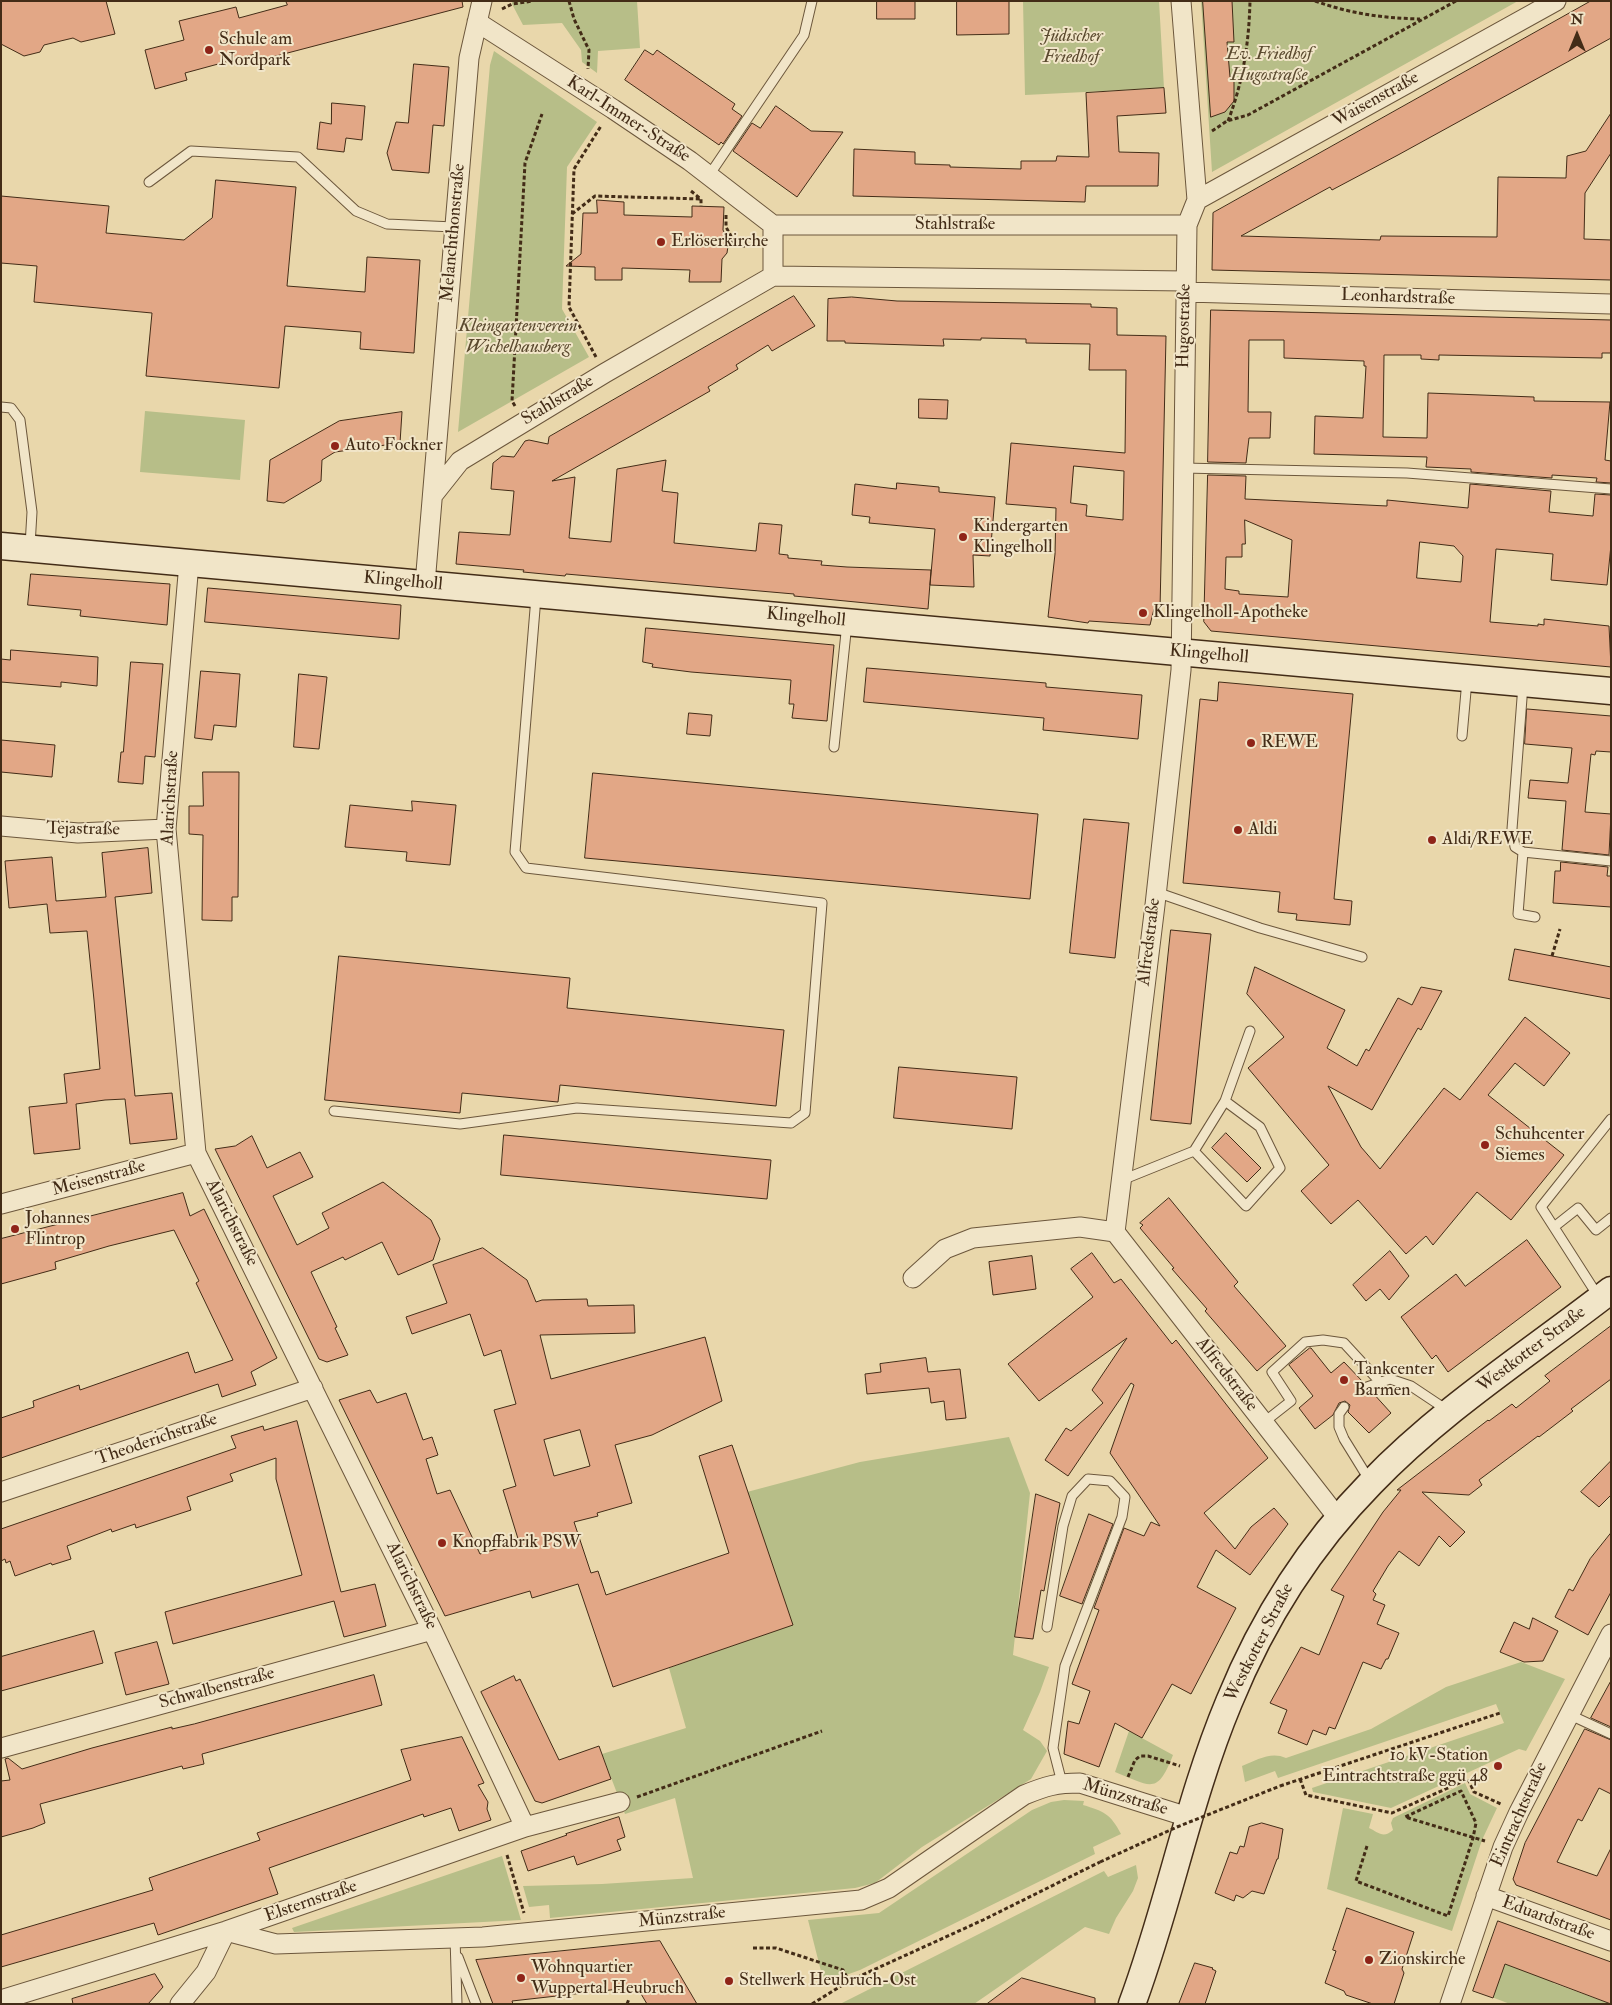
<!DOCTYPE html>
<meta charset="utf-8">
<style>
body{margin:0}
#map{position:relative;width:1612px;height:2005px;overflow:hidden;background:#e9d7ab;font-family:"IM FELL Double Pica",serif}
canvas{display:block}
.frame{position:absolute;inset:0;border:2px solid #432c17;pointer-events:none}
.north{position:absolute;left:1552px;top:10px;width:50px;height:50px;-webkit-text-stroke:4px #f1e5c8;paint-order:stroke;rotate:0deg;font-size:14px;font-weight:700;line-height:20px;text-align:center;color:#432c17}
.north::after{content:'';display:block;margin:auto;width:18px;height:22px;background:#432c17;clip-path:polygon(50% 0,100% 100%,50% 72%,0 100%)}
</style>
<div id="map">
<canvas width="1612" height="2005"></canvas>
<div class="frame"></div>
<div class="north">N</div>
</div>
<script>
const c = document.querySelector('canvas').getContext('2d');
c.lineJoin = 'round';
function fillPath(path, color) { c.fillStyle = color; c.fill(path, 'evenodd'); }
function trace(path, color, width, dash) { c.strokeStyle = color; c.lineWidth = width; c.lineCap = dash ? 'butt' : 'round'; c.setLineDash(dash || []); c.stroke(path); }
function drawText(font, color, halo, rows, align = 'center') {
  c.font = font + ' "IM FELL Double Pica",serif'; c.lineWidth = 4; c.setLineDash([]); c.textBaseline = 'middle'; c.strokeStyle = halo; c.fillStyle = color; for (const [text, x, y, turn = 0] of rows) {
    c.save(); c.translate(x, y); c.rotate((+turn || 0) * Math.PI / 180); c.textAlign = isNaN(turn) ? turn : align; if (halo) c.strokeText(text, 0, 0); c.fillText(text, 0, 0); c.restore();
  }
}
fillPath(new Path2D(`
 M512 1H637L640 48 598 51 597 73 582 62 581 50 562 23 523 25 512 4Z
 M1023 1H1159L1164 88 1025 95Z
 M1201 1H1518L1212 172Z
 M494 51 597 122 567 167 562 309 589 357 458 432 490 65Z
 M145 411 245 420 240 480 140 472Z
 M1009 1437 1030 1493 1013 1655 1049 1667 1040 1692 1023 1730 1040 1741 1047 1751 1031 1779 922 1847 875 1883 855 1888 550 1918 549 1905 529 1907 523 1886 602 1884 693 1878 675 1798 625 1814 602 1754 686 1728 669 1668 792 1625 747 1492 860 1462Z
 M1521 1662 1565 1679 1526 1751 1519 1749 1391 1808 1313 1792 1312 1788 1504 1723 1496 1704 1278 1778 1275 1771 1245 1782 1242 1766C1257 1760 1271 1751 1286 1758L1371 1729 1446 1687Z
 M1129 1731 1173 1755C1157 1796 1151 1786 1115 1772Z
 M1465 1783 1470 1794 1497 1808 1482 1840 1452 1931 1327 1889 1343 1808 1373 1814 1369 1828C1378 1832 1383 1839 1393 1830L1391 1823 1393 1818Z
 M1064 1800 1084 1801 1083 1805C1103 1811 1111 1814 1121 1834L1093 1847 1095 1854 860 1970 824 1983 808 1920 879 1913 1032 1810 1051 1802Z
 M502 1856 521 1920 294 1932 292 1928Z
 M1136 1865 1138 1878 1133 1891 1116 1918 1109 1934 1085 1927 974 2004H840L1104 1871 1108 1877Z
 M1507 1959 1554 1979 1553 1983 1611 2004H1510L1489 1996Z`), '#b7be88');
const building = new Path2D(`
 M1 1H106L115 34 81 42 73 38 44 45 40 52 24 56 1 44Z
 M286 1H462L463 7 257 61 255 54 185 73 187 80 155 89 145 50 184 40 179 21 236 7 239 18 287 5Z
 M877 1H915V19H877Z
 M957 1H1009V34L957 35Z
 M1203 1H1232L1234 42H1227L1230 77H1234V101L1225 112 1211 117Z
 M1591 1H1611V38L1398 155 1332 190 1330 187 1241 236 1380 240 1381 236 1497 237 1498 177 1566 178 1567 156 1586 151 1611 113V153L1585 193 1584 239 1611 240V280L1212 270 1213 213Z
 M645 50 653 55 657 50 735 104 732 109 742 116 723 144 721 142 719 145 625 80Z
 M414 64 449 67 444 126 433 125 429 173 392 170 387 153 396 122 408 123Z
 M1164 88 1166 113 1117 116 1119 152 1159 153 1158 186H1086L1085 202 853 196 854 149 915 152V164L950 165V167L1021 169V161H1056L1057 156 1089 157 1086 93Z
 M332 103 365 106 362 140 346 138 344 152 317 149 320 122 331 124Z
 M776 106 811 131 843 132 797 197 733 151 752 123 760 128Z
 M216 180 296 187 287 286 365 292 367 257 420 260 414 353 360 349 361 332 285 326 279 388 146 376 152 313 34 302 37 266 1 263V196L109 206 106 233 184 240 212 218Z
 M597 200 624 202V215L692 217V206L724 207 723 230 728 240V246L727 253 722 259 721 282H689L690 270 622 268V280H595V267L566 266 581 254 583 213H597Z
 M794 296 815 326 772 351 768 345 736 365 738 369 708 387 710 391 552 481 575 477 569 538 611 542 617 469 666 460 662 491 678 493 674 543 756 551 759 523 782 525 779 554 788 555V558L822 561 821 565 847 567 931 570 928 609 794 596V594L566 574 565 576 523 572 524 570 456 564 459 532 510 535 514 491 491 489 493 463 502 456 514 457 525 441 529 440 548 444 549 437Z
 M852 297 897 301 1091 304V307L1117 308V335L1166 336 1160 609H1154L1150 625 1089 621 1088 623 1048 617 1055 554 1056 508 1006 504 1011 443 1125 453 1126 370H1089L1090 344 1026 343V339L981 338V340L943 339 944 346 845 343V341H827L828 299ZM1074 466 1124 471 1123 520 1086 516 1087 505 1071 503Z
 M1211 310 1611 320V353H1602V358L1439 355V360L1421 359V355H1384L1383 437 1427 438 1428 393 1534 397V401L1610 402 1605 460 1611 461V483L1596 482 1597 478 1552 475V478L1471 472V469L1426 467 1427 457 1314 454 1315 416 1363 418 1366 366H1364V361L1284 358V340H1249L1248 412H1271L1270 438H1249L1246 463 1208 462Z
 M919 399 948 400 947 419 919 418Z
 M402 412 400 443 335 452 322 460 321 481 284 503 267 501 270 460 339 421Z
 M1208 475 1246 476 1245 499 1387 506V500L1468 508 1470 484 1551 491 1549 512 1593 516 1595 494 1611 495V545L1607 585 1551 580 1553 554 1496 549 1490 622 1538 626V624L1544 625V619L1609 626 1611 667 1211 631 1204 622ZM1245 520 1292 540 1288 597 1239 594V591L1225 589 1226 557H1242V544H1245ZM1420 542 1454 546 1463 556 1461 582 1417 578Z
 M897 483 939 487V492L995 497 990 556 973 555 974 587 930 585 935 529 869 523 870 517 852 515 855 484 896 489Z
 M31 574 170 584 167 625 80 616 81 610 28 605Z
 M208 588 401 605 399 639 205 622Z
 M646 628 834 645 827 721 792 718 794 704H789L791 680 691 672 652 667 653 664 643 662Z
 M11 650 98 657 97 686 61 682V687L1 682V659L10 660Z
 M131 662 163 664 155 757 145 756 143 784 118 782 121 752H123Z
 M867 668 1046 683V687L1142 695 1138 739 1043 730 1044 718 864 702Z
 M201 671 240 674 236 727 214 725 212 740 195 738Z
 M299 674 327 677 319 749 294 747Z
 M1219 682 1353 694 1334 899 1352 901 1350 925 1296 920 1297 914 1278 912 1280 892 1183 883 1200 699 1217 701Z
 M1527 709 1611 716V752L1596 751 1595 755 1591 754 1585 812 1611 814 1609 855 1562 850 1566 801 1528 798 1530 780 1568 783 1572 748 1525 744Z
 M689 713 712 715 710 736 687 734Z
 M1 740 55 745 52 777 1 772Z
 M203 772H239L238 897H232V921L202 920 203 835 189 834V806H203Z
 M593 773 1038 814 1030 899 585 858Z
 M412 801 456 805 450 865 406 861 407 852 345 847 350 805 412 811Z
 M1084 819 1129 823 1115 958 1070 953Z
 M148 848 152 893 115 897 135 1096 172 1093 177 1139 130 1144 125 1099 105 1100 76 1104 80 1149 34 1154 29 1107 67 1103 64 1074 100 1069 94 1000 87 931 50 933 47 904 9 908 5 861 52 857 56 901 106 897 102 853Z
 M1561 862 1608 867 1607 876H1611V907L1553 903 1555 871H1560Z
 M1171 930 1211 934 1191 1124 1151 1120Z
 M1515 949 1611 967V999L1509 980Z
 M339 956 570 978 567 1008 784 1030 776 1106 560 1085 558 1102 462 1093 460 1113 325 1100Z
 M1255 967 1345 1010 1327 1048 1357 1066 1366 1049 1369 1051 1398 998 1412 1005 1421 987 1442 991 1421 1030 1418 1028 1372 1110 1328 1086 1361 1147 1380 1169 1444 1088 1460 1100 1525 1017 1570 1053 1544 1086 1515 1063 1488 1095 1564 1155 1511 1220 1477 1192 1433 1245 1426 1236 1406 1254 1358 1200 1331 1224 1301 1191 1329 1165 1248 1068 1284 1037 1247 994Z
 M899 1067 1017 1077 1012 1129 894 1118Z
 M1226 1133 1261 1168 1247 1182 1212 1148Z
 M504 1135 771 1160 767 1199 501 1175Z
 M252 1136 267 1168 300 1152 313 1177 273 1196 297 1245 329 1228 322 1213 383 1182 431 1220 440 1239 433 1260 398 1275 382 1242 345 1260 343 1257 311 1272 337 1327 335 1328 348 1355 327 1362 319 1359 215 1149 235 1146Z
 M183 1193 190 1216 204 1209 277 1358 251 1372 256 1385 222 1397 218 1384 1 1458V1418L34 1407 33 1401 79 1385 80 1390 188 1352 195 1373 233 1360 196 1283 199 1281 174 1230 109 1246 55 1262 56 1269 1 1284V1239Z
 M1169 1198 1238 1282 1234 1286 1286 1346 1257 1371 1205 1311 1207 1309 1172 1269 1174 1268 1140 1228 1143 1225 1140 1223Z
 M1527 1240 1561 1287 1448 1372 1436 1355 1432 1359 1401 1317 1456 1274 1465 1286Z
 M483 1248 527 1280 536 1302 542 1300 587 1299 588 1306 634 1305 635 1333 540 1335 551 1379 705 1337 722 1401 652 1435 615 1445 632 1503 597 1513 598 1516 574 1522 591 1573 598 1571 606 1595 729 1553 699 1456 732 1445 793 1625 613 1687 578 1584 532 1598 530 1591 445 1616 339 1400 370 1390 377 1403 406 1393 423 1440 432 1437 438 1455 426 1459 437 1494 450 1490 480 1554 519 1542 503 1490 516 1486 494 1410 516 1404 501 1350 484 1356 470 1314 412 1334 406 1317 447 1303 433 1265ZM580 1430 590 1466 554 1476 544 1440Z
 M1390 1251 1409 1276 1389 1300 1380 1289 1366 1301 1353 1285Z
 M1092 1253 1114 1283 1121 1279 1172 1344 1176 1340 1268 1458 1204 1513 1235 1549 1251 1527 1274 1508 1288 1524 1250 1575 1216 1550 1197 1587 1236 1608 1191 1694 1172 1684 1142 1738 1115 1723 1099 1767 1064 1754 1068 1721 1079 1724 1090 1691 1072 1684 1099 1610 1094 1608 1124 1528 1144 1536 1151 1522 1160 1526 1110 1453 1134 1385 1131 1383 1068 1476 1045 1460 1066 1428 1071 1431 1103 1403 1092 1390 1127 1338 1039 1401 1008 1364 1093 1297 1071 1269Z
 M1032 1256 1036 1289 993 1295 989 1262Z
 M1611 1326V1379L1571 1409 1573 1411 1539 1437 1538 1436 1479 1480 1482 1485 1469 1495 1422 1492 1465 1532 1450 1547 1439 1536 1419 1566 1399 1551 1388 1566 1373 1591 1376 1594 1373 1600 1385 1605 1377 1624 1399 1633 1388 1659H1386L1381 1669 1363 1662 1335 1729 1329 1727 1326 1735 1313 1730 1307 1745 1278 1733 1287 1710 1270 1703 1301 1647 1319 1655 1344 1596 1331 1590 1383 1512 1401 1490H1397L1488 1420 1489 1421 1512 1404 1516 1408 1550 1381 1545 1376Z
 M1310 1348H1311L1331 1373 1344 1362 1363 1382 1361 1386 1363 1391 1366 1393 1372 1392 1391 1413 1369 1433 1348 1412 1350 1405 1345 1401 1339 1403 1333 1415 1315 1429 1299 1408 1313 1396 1289 1365Z
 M926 1358 928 1372 960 1369 966 1418 946 1420 944 1401 931 1403 929 1388 867 1394 865 1374 881 1372 880 1364Z
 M297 1421 341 1592 375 1584 386 1626 344 1637 334 1601 173 1644 165 1612 302 1575 276 1479V1458L230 1474 233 1481 187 1497 191 1510 136 1528 135 1524 112 1532 111 1529 67 1546 71 1559 52 1565 51 1563 15 1576 10 1561 6 1563 5 1559 1 1561V1529L236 1448 231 1436 263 1426 264 1430Z
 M1611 1461V1495L1599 1507 1581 1492Z
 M1036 1494 1060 1503 1044 1591 1041 1590 1033 1639 1015 1637Z
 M1089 1514 1113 1524 1082 1604 1060 1596Z
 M1611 1533V1592L1588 1635 1555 1617 1569 1589 1573 1591 1590 1559Z
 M1533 1618 1558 1631 1543 1661 1524 1662 1500 1652 1514 1622 1529 1629Z
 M94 1631 103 1663 1 1691V1657Z
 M157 1642 169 1684 126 1695 115 1653Z
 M374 1675 382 1705 202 1754 204 1764 183 1769 182 1766 40 1804 45 1823 33 1828 1 1837V1781L10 1780 5 1759 8 1758 22 1769 92 1748 172 1727V1729L194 1724Z
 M514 1676 516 1681 520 1679 559 1760 599 1746 611 1779 542 1803 535 1801 481 1692Z
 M1611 1681V1727L1591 1718Z
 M1585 1729 1611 1740V1794L1599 1788 1582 1821 1578 1819 1557 1862 1597 1876 1611 1848V1920L1516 1885 1513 1879 1525 1843Z
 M462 1737 484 1783 478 1785 488 1802 487 1809 491 1820 459 1831 451 1808 424 1817 423 1814 269 1868 278 1894 158 1935 154 1923 1 1967V1935L153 1890 149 1878 260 1840 257 1833 411 1780 401 1750Z
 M619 1817 625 1837 617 1840 621 1850 577 1865 574 1856 528 1871 521 1851 567 1835 566 1834Z
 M1262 1823 1283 1829 1278 1859H1277L1264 1894 1252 1891 1243 1898 1236 1895 1234 1901 1215 1893 1230 1852 1237 1854 1240 1846 1244 1847 1249 1827Z
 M1347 1908 1414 1932 1402 1969 1404 1973 1394 2004H1373L1346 1995 1344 1991 1325 1983 1336 1951 1333 1950Z
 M1498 1921 1611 1962V2004L1505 1964 1493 1998 1473 1991Z
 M660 1941 697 2004H647L637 1987 512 2001 513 2004H493L476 1960Z
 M1195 1963 1213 1968 1212 1969 1216 1971 1205 2004H1179Z
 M155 1974 163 1987 148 2004H73L72 1999Z
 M1022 1978 1095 1998V2004H987Z`);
fillPath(building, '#e2a786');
trace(building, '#432c17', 1);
const lane = new Path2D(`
 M710 174 804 35 812 1
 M149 182 191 151 298 157 356 211 387 224 454 227
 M1 407 11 408 20 420 32 512 30 546
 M1183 468 1407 473 1611 489
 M1523 685 1512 829 1515 847 1523 852 1611 861
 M1462 736 1467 680
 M834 747 847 623
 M1523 852 1518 914 1535 917
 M1156 892 1260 928 1362 957
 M1225 1101 1260 1127 1280 1168 1246 1206 1194 1151 1225 1101 1250 1031
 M334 1111 460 1124 577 1108 791 1123 805 1113 822 903 526 868 515 852 536 597
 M1122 1180 1194 1151
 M1554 1227 1578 1208 1596 1230 1611 1218
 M1598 1296 1541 1207 1611 1119
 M1367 1387 1390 1379 1411 1386 1447 1410
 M1344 1407 1339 1414V1427L1344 1439 1370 1481
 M1263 1423 1291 1401 1272 1372 1305 1342 1323 1340 1344 1343 1380 1382
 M1047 1627 1063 1526 1072 1496 1088 1479 1110 1481 1125 1497 1122 1517 1065 1666 1053 1748 1062 1783
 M1568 1714 1611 1734
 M455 1937 457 2004
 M458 1957 476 2004`);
const street = new Path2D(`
 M477 22 613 109 690 161 773 225
 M1197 200 1556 1
 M773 225H1187
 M773 276V225
 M1186 292 1611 304
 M433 495 460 461 605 373 773 276 1186 281
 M189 563 166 829 196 1153 432 1630 525 1827
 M425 584 469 58 482 1
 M1 826 78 833 166 829
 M1 1204 196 1153
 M1115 1232 1155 905 1181 670 1187 225 1197 200 1181 1
 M913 1278 945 1249 973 1238 1080 1227 1115 1232 1338 1518
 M1 1492 313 1388
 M1 1748 432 1630
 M1486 1896 1611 1941
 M226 1931 276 1944 483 1937 861 1900 889 1888 1024 1795C1046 1786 1056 1783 1080 1783L1188 1817
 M1 2000 226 1931 525 1827 620 1802
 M180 2004 206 1972 226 1931
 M1450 2004 1503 1847 1519 1812 1611 1634`);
const secondary = new Path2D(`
 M1 546 1611 691
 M1132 2004C1169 1905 1188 1800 1229 1702 1262 1621 1309 1546 1371 1483 1442 1409 1530 1353 1611 1290`);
trace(lane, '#6c573c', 11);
trace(street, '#6c573c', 21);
trace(secondary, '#432c17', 29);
trace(new Path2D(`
 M569 1 574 19 589 50 588 69
 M1315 1C1352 14 1382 18 1420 19
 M502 9 512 4 533 1
 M1228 121C1243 82 1249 43 1250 1
 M1212 131 1227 121 1248 115 1456 1
 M691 191 701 199V206
 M572 214 595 196 701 199
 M726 215V227L732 238V246
 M728 246H746
 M596 357 569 307 574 169 601 126
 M515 406 512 401 525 163 542 114
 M1552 956 1560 929
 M1128 1777 1135 1760 1140 1756H1148L1180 1766
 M1300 1779 1306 1795 1392 1813 1468 1779 1474 1792 1501 1804
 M1280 1786 1500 1713
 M637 1797 822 1731
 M1367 1846 1356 1881 1448 1916 1473 1838 1476 1823 1461 1791 1405 1817 1485 1841
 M507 1855 524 1913
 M753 1948H776L843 1970 849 1981
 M627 2004 629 1999
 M812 2004 849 1981 983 1920 1100 1862`), '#432c17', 3, [4, 2.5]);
trace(lane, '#f1e5c8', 9);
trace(street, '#f1e5c8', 19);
trace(secondary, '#f1e5c8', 26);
trace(new Path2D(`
 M1100 1862 1177 1827 1280 1786`), '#432c17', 3, [4, 2.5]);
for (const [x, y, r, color] of [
 [209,50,5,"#8f2418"],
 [661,242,5,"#8f2418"],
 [335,446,5,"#8f2418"],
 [963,537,5,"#8f2418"],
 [1143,613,5,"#8f2418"],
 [1251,743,5,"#8f2418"],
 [1238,830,5,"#8f2418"],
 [1432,840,5,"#8f2418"],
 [1485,1145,5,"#8f2418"],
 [15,1229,5,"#8f2418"],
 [1344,1380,5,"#8f2418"],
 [442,1543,5,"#8f2418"],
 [1498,1766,5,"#8f2418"],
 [1369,1960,5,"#8f2418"],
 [521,1978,5,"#8f2418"],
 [729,1981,5,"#8f2418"]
]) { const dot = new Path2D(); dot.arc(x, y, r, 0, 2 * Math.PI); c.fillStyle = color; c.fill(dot); trace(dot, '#f1e5c8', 2); }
drawText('italic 18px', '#5a492e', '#f1e5c8', [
 ["Jüdischer",1071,37],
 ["Friedhof",1071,58],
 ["Ev. Friedhof",1269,55],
 ["Hugostraße",1269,76],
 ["Kleingartenverein",518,327],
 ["Wichelhausberg",518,348]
]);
drawText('18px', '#432c17', '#f1e5c8', [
 ["Schule am",219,40],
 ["Nordpark",219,61],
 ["Erlöserkirche",671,242],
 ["Auto Fockner",345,446],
 ["Kindergarten",973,527],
 ["Klingelholl",973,548],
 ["Klingelholl-Apotheke",1153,613],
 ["REWE",1261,743],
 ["Aldi",1248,830],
 ["Aldi/REWE",1442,840],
 ["Schuhcenter",1495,1135],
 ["Siemes",1495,1156],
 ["Johannes",25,1219],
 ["Flintrop",25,1240],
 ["Tankcenter",1354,1370],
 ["Barmen",1354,1391],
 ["Knopffabrik PSW",452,1543],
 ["10 kV-Station",1488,1756,"right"],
 ["Eintrachtstraße ggü 48",1488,1777,"right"],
 ["Zionskirche",1379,1960],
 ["Wohnquartier",531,1968],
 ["Wuppertal Heubruch",531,1989],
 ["Stellwerk Heubruch-Ost",739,1981]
], 'left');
drawText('18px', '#432c17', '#f1e5c8', [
 ["Waisenstraße",1376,100,-29],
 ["Karl-Immer-Straße",628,120,33],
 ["Stahlstraße",955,225],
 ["Melanchthonstraße",454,233,-85],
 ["Leonhardstraße",1398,298,2],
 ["Hugostraße",1185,326,-89],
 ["Stahlstraße",558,401,-31],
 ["Klingelholl",403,582,5],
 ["Klingelholl",806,618,5],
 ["Klingelholl",1209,655,5],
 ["Alarichstraße",171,798,-87],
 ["Tejastraße",83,830,1],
 ["Alfredstraße",1150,942,-83],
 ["Meisenstraße",99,1179,-15],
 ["Alarichstraße",231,1223,63],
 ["Westkotter Straße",1532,1350,-37],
 ["Alfredstraße",1226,1375,52],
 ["Theoderichstraße",157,1440,-19],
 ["Alarichstraße",411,1586,64],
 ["Westkotter Straße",1260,1643,-63],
 ["Schwalbenstraße",217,1689,-15],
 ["Münzstraße",1125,1798,17],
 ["Eintrachtstraße",1520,1815,-66],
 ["Elsternstraße",311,1902,-19],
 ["Münzstraße",682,1918,-6],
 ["Eduardstraße",1548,1919,20]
]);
</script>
